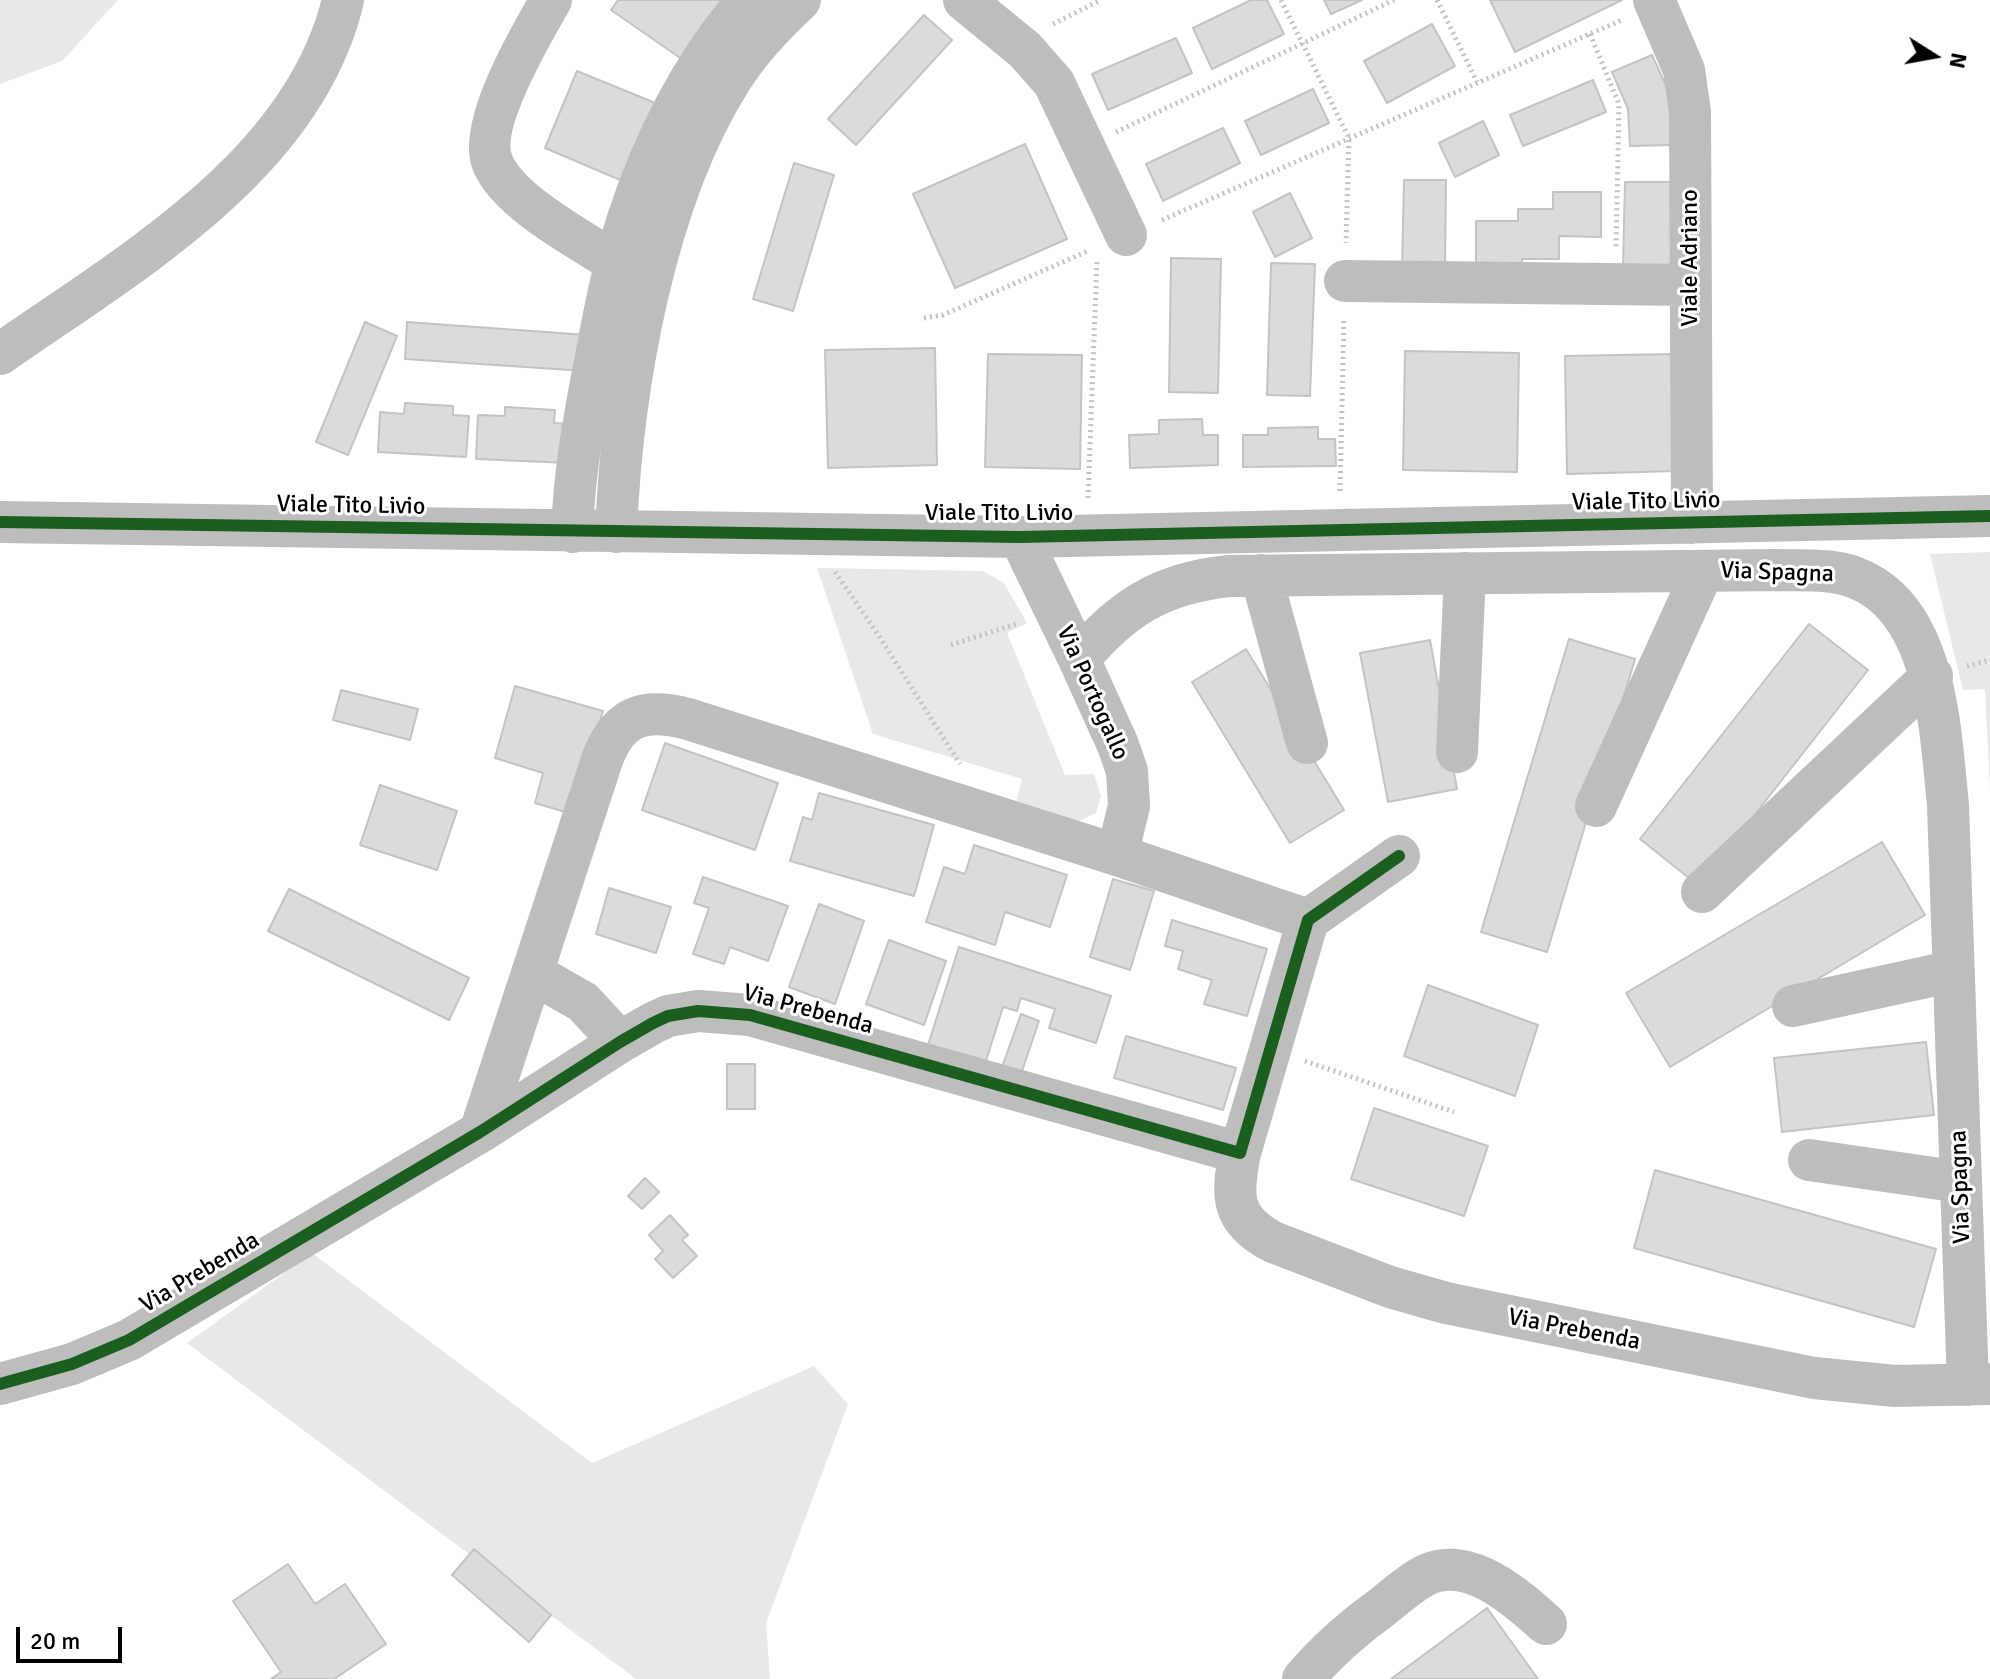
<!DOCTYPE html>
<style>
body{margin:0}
#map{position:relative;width:1990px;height:1679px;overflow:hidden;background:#fff;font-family:Signika,sans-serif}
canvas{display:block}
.north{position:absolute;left:1894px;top:16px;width:80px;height:80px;-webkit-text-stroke:6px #fff;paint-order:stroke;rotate:101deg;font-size:22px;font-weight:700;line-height:32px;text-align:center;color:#000}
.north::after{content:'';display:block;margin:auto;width:28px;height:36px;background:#000;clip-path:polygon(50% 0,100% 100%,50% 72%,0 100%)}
.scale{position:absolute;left:16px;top:1627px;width:106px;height:36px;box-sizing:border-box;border:4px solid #000;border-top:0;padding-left:10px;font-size:24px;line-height:28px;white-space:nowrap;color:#000;-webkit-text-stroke:6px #fff;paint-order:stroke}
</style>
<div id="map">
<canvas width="1990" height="1679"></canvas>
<div class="north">N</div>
<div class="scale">20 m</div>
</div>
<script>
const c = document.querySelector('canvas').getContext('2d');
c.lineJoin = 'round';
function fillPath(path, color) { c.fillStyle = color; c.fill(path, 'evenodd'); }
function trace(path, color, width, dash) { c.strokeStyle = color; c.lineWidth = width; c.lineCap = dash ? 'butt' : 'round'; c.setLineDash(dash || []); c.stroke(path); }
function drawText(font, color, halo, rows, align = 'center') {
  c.font = font + ' Signika,sans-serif'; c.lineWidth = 6; c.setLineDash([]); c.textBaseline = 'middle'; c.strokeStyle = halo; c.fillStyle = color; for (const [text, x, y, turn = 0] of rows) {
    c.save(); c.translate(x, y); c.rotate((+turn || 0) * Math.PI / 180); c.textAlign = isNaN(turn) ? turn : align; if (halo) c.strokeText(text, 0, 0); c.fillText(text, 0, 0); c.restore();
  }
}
fillPath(new Path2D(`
 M0 0H118L62 61 0 84Z
 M1990 552V791L1985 689 1963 690 1930 554Z
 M817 568 983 571 1004 583 1027 623 1007 633 1065 775 1094 774 1101 796 1096 813 1079 821 1014 810 1022 779 873 734Z
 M312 1253 592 1463 814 1366 848 1404 766 1623 770 1679H636L187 1343Z`), '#e8e8e8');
const building = new Path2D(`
 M618 0H729L686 62 611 10Z
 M1251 0H1267L1284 34 1212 69 1193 28Z
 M1324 0H1362L1331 14Z
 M1490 0H1622L1515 52Z
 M924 15 952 40 856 145 828 119Z
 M1432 24 1455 66 1387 103 1364 61Z
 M1176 38 1192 73 1108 110 1092 74Z
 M1652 55 1671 97 1673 145 1630 146 1628 109 1612 72Z
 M577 71 665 107 632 185 545 148Z
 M1593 80 1606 112 1523 146 1510 115Z
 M1313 89 1329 123 1261 155 1245 121Z
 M1483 121 1499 155 1455 177 1439 143Z
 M1223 128 1240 163 1163 201 1146 164Z
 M1025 144 1067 239 955 288 913 194Z
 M794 163 834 175 793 311 753 299Z
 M1404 180H1446L1445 267H1402Z
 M1625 182H1671V267L1623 266Z
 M1553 192H1601V237L1559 236V259H1522V269H1476V221H1518V209H1553Z
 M1290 193 1312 238 1275 257 1253 212Z
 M1171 258 1221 259 1218 393 1169 392Z
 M1271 263 1315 264 1310 396 1267 395Z
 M365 322 397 336 348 455 316 442Z
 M407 322 587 335 585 371 405 359Z
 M935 348 937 465 828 468 825 350Z
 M1405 351 1519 353 1517 472 1403 470Z
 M988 354 1082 355 1080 469 985 467Z
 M1674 354 1677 471 1567 474 1565 356Z
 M405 403 453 406V415L469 416 466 457 378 452 380 412 404 414Z
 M505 407 555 410 554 423 570 424 568 463 476 459 478 415 505 416Z
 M1202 419 1203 435H1218V465L1130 468 1129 435 1159 434V420Z
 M1318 427V439H1335L1336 466 1243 467V435H1268V428Z
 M1809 624 1868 670 1699 886 1640 839Z
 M1569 639 1635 659 1547 952 1481 932Z
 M1430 640 1457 789 1388 802 1360 653Z
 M1246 649 1344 810 1290 843 1192 682Z
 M515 686 603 711 572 814 535 803 543 773 495 758Z
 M341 690 418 709 410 740 333 720Z
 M665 743 778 783 755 850 642 810Z
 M380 785 457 811 437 870 360 845Z
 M819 793 934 825 914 896 790 861 803 817 812 820Z
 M1882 842 1925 915 1670 1067 1626 993Z
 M974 845 1067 875 1050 927 1005 912 995 945 926 922 944 867 965 874Z
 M703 877 788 906 768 961 730 947 724 964 693 954 709 908 694 903Z
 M1113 879 1154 891 1130 970 1090 957Z
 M609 888 671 907 656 953 596 934Z
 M289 889 469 978 449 1020 268 931Z
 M819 904 864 921 835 1004 789 987Z
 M1172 920 1267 949 1247 1016 1204 1004 1212 980 1178 969 1183 951 1165 946Z
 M889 940 946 961 924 1025 866 1004Z
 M959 947 1111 996 1096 1043 1049 1028 1055 1009 1021 998 1017 1011 1003 1007 985 1064 928 1045Z
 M1428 985 1538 1025 1515 1096 1404 1056Z
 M1021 1014 1039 1021 1021 1074 1002 1067Z
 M1126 1036 1236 1068 1223 1110 1114 1078Z
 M1926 1042 1934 1115 1782 1132 1774 1058Z
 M727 1064H755V1109H727Z
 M1374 1108 1488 1146 1464 1216 1351 1179Z
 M1655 1170 1936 1249 1914 1327 1634 1248Z
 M645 1178 659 1192 642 1209 628 1196Z
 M670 1215 688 1235 682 1240 697 1256 673 1278 655 1259 663 1251 649 1235Z
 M474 1549 551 1615 529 1642 452 1575Z
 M288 1564 315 1604 345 1584 386 1644 334 1679H271L281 1672 233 1601Z
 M1487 1608 1538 1679H1391Z`);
fillPath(building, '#dbdbdb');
trace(building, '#c3c3c3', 2);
trace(new Path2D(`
 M1281 0 1349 138 1346 243
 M1437 0 1477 82
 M1053 24 1101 0
 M1590 34 1619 104 1616 248
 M1116 132 1394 0
 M1162 220 1622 20
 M924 318 943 315 1090 250
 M1340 491 1344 317
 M1088 498 1097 260
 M835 572 879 636 960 764
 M951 645 1019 623
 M1967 666 1990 660
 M1305 1061 1454 1112`), '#c2c2c2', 5, [2, 4]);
trace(new Path2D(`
 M551 0C532 33 476 127 493 164 511 204 579 238 616 263
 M964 0 1025 50 1054 83 1126 235
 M1654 0 1684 70 1690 112 1692 523
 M1345 281 1691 285
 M0 354C130 263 304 165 343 0
 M0 522 1020 537 1990 516
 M572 532C574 474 584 418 595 362 604 314 613 265 628 219 653 141 694 61 748 0
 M616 532C622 389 654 200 732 78 751 48 774 24 800 0
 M1020 537 1079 659 1118 745 1127 771 1129 806 1117 855
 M1261 575 1307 743
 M1079 659C1122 608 1161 583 1229 576L1777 570C1802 571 1832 568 1856 578 1938 610 1940 732 1948 805L1968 1385
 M1457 752 1465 573
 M1596 806 1703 571
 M1702 892 1932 676
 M532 973 583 1002 620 1042
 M1793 1006 1954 971
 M480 1132 603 757C620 714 646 708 688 719L1117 855 1308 920
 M1240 1153C1231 1196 1231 1220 1273 1242L1390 1287 1446 1303 1814 1378 1895 1386 1990 1384
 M1809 1160 1961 1182
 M0 1384 72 1364 129 1340 480 1132 620 1042 653 1023 668 1016 698 1011 750 1015 1240 1153 1308 920 1399 856
 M1303 1679C1326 1652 1352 1629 1381 1608 1395 1597 1410 1583 1426 1575 1469 1555 1516 1597 1546 1624`), '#bdbdbd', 42);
trace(new Path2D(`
 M0 522 1020 537 1990 516
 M0 1384 72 1364 129 1340 480 1132 620 1042 653 1023 668 1016 698 1011 750 1015 1240 1153 1308 920 1399 856`), '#1b5e20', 12);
drawText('24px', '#000', '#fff', [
 ["Viale Adriano",1691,258,-90],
 ["Viale Tito Livio",1646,502,-1],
 ["Viale Tito Livio",351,506,1],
 ["Viale Tito Livio",999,514],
 ["Via Spagna",1777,573,2],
 ["Via Portogallo",1092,693,66],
 ["Via Prebenda",808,1010,15],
 ["Via Spagna",1961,1187,-92],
 ["Via Prebenda",200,1273,-31],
 ["Via Prebenda",1574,1330,11]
]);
</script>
